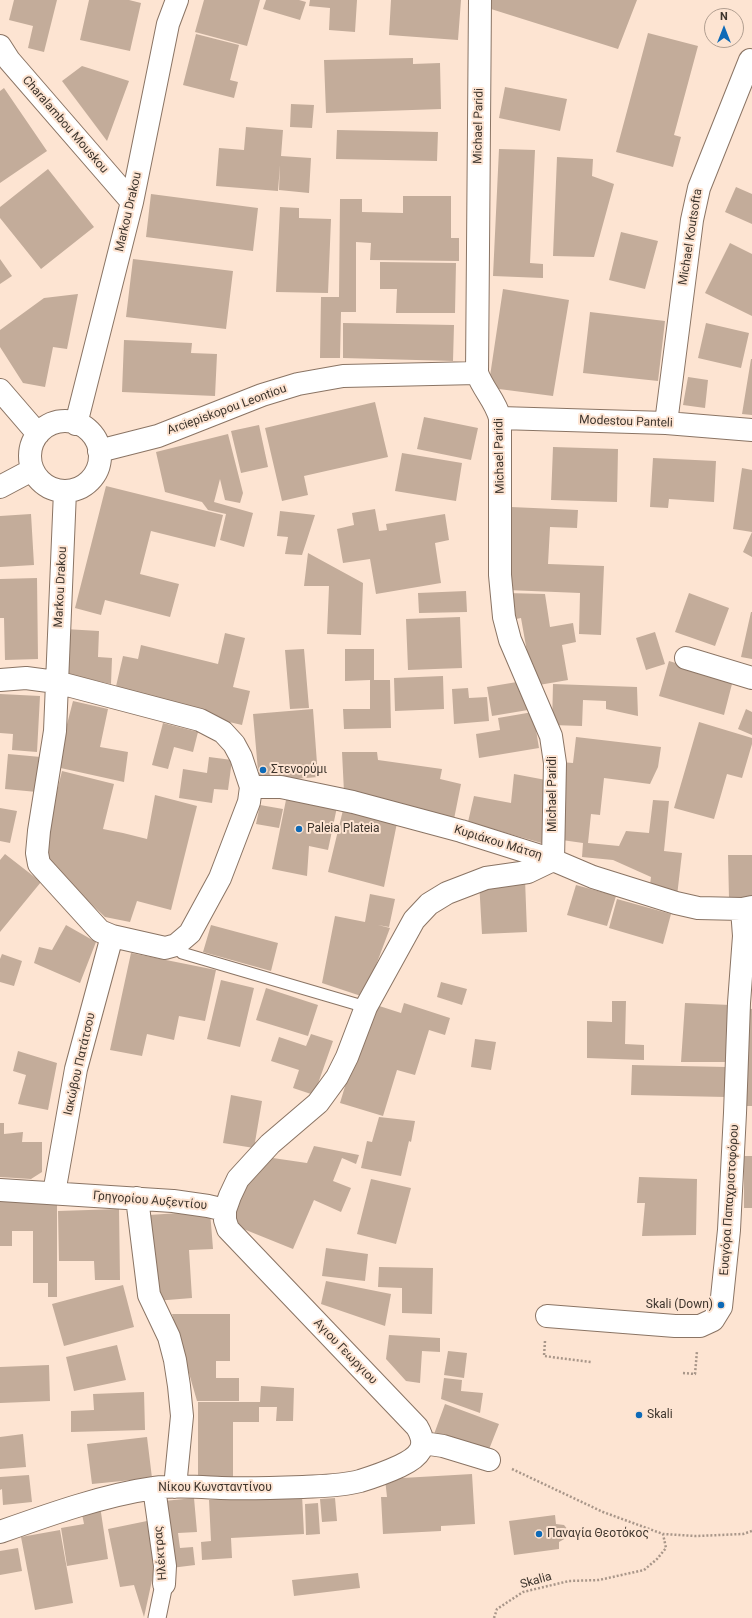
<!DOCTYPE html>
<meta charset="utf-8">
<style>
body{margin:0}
#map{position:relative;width:752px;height:1618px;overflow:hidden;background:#fde4d2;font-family:Roboto,sans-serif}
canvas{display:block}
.north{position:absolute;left:704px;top:8px;width:40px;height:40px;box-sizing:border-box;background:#fde4d2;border:1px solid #b19e90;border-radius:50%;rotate:0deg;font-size:11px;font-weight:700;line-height:16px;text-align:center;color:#3e352d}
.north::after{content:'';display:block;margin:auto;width:14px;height:18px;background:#0e6ab7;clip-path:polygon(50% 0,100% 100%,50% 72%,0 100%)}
</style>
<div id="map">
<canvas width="752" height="1618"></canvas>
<div class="north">N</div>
</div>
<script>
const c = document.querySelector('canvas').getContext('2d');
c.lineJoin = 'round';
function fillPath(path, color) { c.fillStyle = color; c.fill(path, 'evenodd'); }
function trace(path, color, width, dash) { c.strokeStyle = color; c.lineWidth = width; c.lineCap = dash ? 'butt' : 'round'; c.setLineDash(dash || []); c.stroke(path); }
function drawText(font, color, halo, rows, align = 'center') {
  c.font = font + ' Roboto,sans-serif'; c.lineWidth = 4; c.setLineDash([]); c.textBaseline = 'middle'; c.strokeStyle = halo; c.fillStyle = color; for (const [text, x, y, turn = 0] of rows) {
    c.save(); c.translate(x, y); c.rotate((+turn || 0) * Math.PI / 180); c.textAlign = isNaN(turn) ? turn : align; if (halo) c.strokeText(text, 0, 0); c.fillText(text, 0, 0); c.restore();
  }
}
fillPath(new Path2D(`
 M14 0H57L44 52 28 48 33 26 9 20Z
 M89 0H129L141 3 130 51 80 40Z
 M204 0H260L247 46 195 32Z
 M266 0H299L306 2 300 20 263 9Z
 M310 0H357L355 32 329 30 330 8 309 6Z
 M391 0H461L458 40 389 35Z
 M492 0H637L618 49 491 9Z
 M648 33 698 46 674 135 681 137 673 167 616 152Z
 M196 34 239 45 230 80 238 82 234 98 183 85Z
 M413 58V64L440 63 441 109 326 113 324 60Z
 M82 66 129 81 107 141 62 81Z
 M505 87 567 99 560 131 499 118Z
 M4 88 47 151 0 183V91Z
 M291 104 314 105 312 128 290 127Z
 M246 127 283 130 281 156 311 158 309 193 279 190 280 165 278 191 216 186 219 148 244 150Z
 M337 130 438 132 437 161 336 159Z
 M499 149 535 150 530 263 543 264V278L493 276Z
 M557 157 593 159 592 176 614 184 594 257 553 256Z
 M48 169 94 227 41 269 0 218V207Z
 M736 187 752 194V224L725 212Z
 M151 194 258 208 253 251 146 237Z
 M403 196H451V238H459V261L370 260 371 243 356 242V312H341L340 358H320L321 297H339L340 199H362V212L403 213Z
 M280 207 299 208V218L331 219 328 293 276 292Z
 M621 232 658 241 645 289 609 280Z
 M730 243 752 254V316L705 293Z
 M0 259 12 276 0 284Z
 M133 259 233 271 226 329 126 317Z
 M380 262 456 263 455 313H396L397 289H380Z
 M503 289 569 300 553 396 499 389 490 376Z
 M78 294 67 349 53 347 45 387 23 383 0 347V330L44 298Z
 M590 312 665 321 658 381 583 373Z
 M343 323 454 325 453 361 343 358Z
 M706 323 749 333 741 368 698 358Z
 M124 340 192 343 191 353 217 354 215 396 122 392Z
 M751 359H752V415L742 414Z
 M688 377 708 380 705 408 683 405Z
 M375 402 388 457 304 476 308 495 282 501 265 428Z
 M424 417 478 428 471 460 417 449Z
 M259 425 268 467 241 473 231 431Z
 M228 434 243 493 240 503 225 500 220 479 214 502 253 513 244 547 220 540 226 514 208 510 202 502 165 492 156 452Z
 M553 447 618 449 617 502 551 500Z
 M402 453 462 463 456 501 395 491Z
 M653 458 716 461 714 502 669 499 668 508 650 507Z
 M742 468 752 470V557L743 552 752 532 733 529Z
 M106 486 223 515 215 547 151 531 140 574 179 584 170 617 105 600 101 615 75 608Z
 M511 507 578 510 577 528 550 527 548 564 604 566 601 635 579 634 580 593 507 590Z
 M375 509 379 531 387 530 386 524 445 514 449 540 435 543 441 583 376 594 370 559 343 563 337 529 354 525 352 513Z
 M280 511 315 515 302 555 285 554 288 537 277 536Z
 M31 514 34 565 0 567V516Z
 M308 553 363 583 361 635 327 634 329 586H304Z
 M37 578 38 659 5 660 4 618H0V579Z
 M466 591 467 612 419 613 418 593Z
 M506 593 545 594 550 627 573 623 576 642 562 645 568 680 533 686 521 618 511 620Z
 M689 593 729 608 715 646 675 632Z
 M751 612H752V659L741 657Z
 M460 617 462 668 408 670 406 619Z
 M65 629 99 631 98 657 112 658 111 684 63 673Z
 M655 632 665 664 646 670 636 638Z
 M225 633 245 638 233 687 250 691 242 725 114 695 123 656 138 659 141 645 218 664Z
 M304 649 309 708 290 709 285 650Z
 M345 649H374V680H390L391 728 344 729 343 709H370V680L345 681Z
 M669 661 733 680 724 715 659 696Z
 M443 676 444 709 395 711 394 678Z
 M523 681 528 710 492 716 487 687Z
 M553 684 637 687 638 716 606 709V701L583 700 582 726 552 725Z
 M468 688 469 698 487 697 489 721 454 724 452 689Z
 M0 694 40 696 37 752 12 750 13 734 0 733Z
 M73 701 108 709 100 747 128 752 124 782 56 767Z
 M313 709 318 777 259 782 253 714Z
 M746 709 752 712V735L738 729Z
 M533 712 539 748 479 758 476 734 500 730 498 718Z
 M699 722 752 738V744L742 778 727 774 714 819 674 808Z
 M163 723 198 732 193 752 174 747 168 769 152 765Z
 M576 737 661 747 658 767 650 784 604 778 600 815 591 814 588 843 619 846 626 831 649 833 653 800 669 801 664 851 682 853 677 896 649 893 651 877 613 860 582 857 583 843 562 840 560 762 573 763Z
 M342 752H377L378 760 442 769 440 779 461 784 454 819 344 792Z
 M8 754 41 757 37 792 5 789Z
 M209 757 232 760 228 790 214 789 212 803 179 798 183 769 207 773Z
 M62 771 114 784 103 829 123 833 147 839 155 795 197 806 171 910 137 901 130 922 105 917 47 862 43 848Z
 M514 774 546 780 545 844 468 822 474 796 511 803Z
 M287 795 337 807 328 850 309 846 307 876 272 869Z
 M260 805 283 809 279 828 256 824Z
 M0 808 17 811 10 843 0 841Z
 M343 810 397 823 384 887 328 872Z
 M5 854 41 882 0 932V860Z
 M728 855H752V897L729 898Z
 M525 879 527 932 482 934 479 881Z
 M576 885 616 896 607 926 567 915Z
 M370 894 395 899 389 927 378 925 390 928 364 997 322 983 335 916 365 922Z
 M617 899 671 914 663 944 609 928Z
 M66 925 96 942 80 983 34 963 39 947 52 950Z
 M211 925 278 943 271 971 203 952Z
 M131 953 216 970 205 1021 179 1016 174 1040 147 1034 142 1056 110 1050Z
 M2 954 22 961 14 986 0 982V959Z
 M221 980 254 988 240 1047 207 1039Z
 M441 982 467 989 462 1005 437 997Z
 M266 988 318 1005 308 1036 256 1020Z
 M612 1001H626L625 1044 644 1045V1060L587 1058V1021L612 1022Z
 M370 1003 401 1013 404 1003 450 1018 445 1035 429 1030 415 1075 397 1070 383 1116 340 1103Z
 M685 1003 730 1005 729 1062H681Z
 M745 1008 752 1009V1106H743Z
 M311 1034 333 1041 314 1095 293 1088 299 1070 271 1061 279 1037 306 1046Z
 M475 1039 496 1042 491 1070 471 1067Z
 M18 1051 57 1063 48 1110 18 1104 26 1075 13 1071Z
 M632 1065 727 1067 726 1097 631 1095Z
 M231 1095 262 1101 254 1148 223 1143Z
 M379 1117 415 1121 411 1142 409 1141 401 1176 361 1168 367 1141 372 1142Z
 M0 1123H4V1134L23 1132 22 1142H42V1172L31 1179 0 1177Z
 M314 1146 359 1155 356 1164 342 1158 333 1181 351 1188 341 1212 314 1200 293 1249 231 1224 253 1169 266 1157 307 1163Z
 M744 1156H752V1208H744Z
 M639 1177 697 1179 696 1235 642 1236 645 1203H637Z
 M371 1179 411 1188 396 1244 357 1234Z
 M0 1197H57V1297H48V1283H33V1231H12V1246H0Z
 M119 1209 120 1280H95L94 1261H59L58 1211Z
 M210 1211 213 1249 189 1250 192 1298 155 1301 149 1215Z
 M326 1248 368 1254 365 1281 322 1276Z
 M379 1267 433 1268 432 1314 402 1313V1288L378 1287Z
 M326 1281 391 1294 385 1326 321 1304Z
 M123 1285 134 1327 64 1346 52 1304Z
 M172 1314H230V1361H216V1378H239V1401H197Z
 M389 1335 440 1338V1352L422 1351 420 1383 406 1381 386 1359Z
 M117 1345 126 1380 74 1391 66 1357Z
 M448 1351 467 1353 464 1378 444 1375Z
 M49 1365 50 1401 0 1403V1367Z
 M444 1378 462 1380 461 1391 483 1393 480 1413 441 1399Z
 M261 1386 294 1388 293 1421H276L277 1407H259V1422H233V1483H198V1402H260Z
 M144 1392 145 1430 71 1432V1411L94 1410 93 1394Z
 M445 1404 499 1424 486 1457 433 1437Z
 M23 1434 26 1467 0 1469V1437Z
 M147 1437 152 1478 92 1484 87 1444Z
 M472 1474 475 1524 441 1526V1531L383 1534 381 1497H387L385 1479Z
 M29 1475 32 1502 3 1505 2 1489 0 1490V1477Z
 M302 1495 304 1534 231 1538 232 1558 202 1560 201 1542 211 1541 209 1500Z
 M194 1498 197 1532 178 1533 180 1548 193 1547 195 1565 171 1568 164 1501Z
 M335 1498 337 1521 322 1522 320 1499Z
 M318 1503 320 1534 306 1535 305 1504Z
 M100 1506 108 1559 67 1566 61 1528 84 1524 81 1509Z
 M555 1515 556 1524 564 1525 569 1531 566 1538 559 1542V1549L514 1555 509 1521Z
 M147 1521 156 1562 144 1617 134 1585 120 1587 108 1529Z
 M60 1530 73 1603 35 1610 21 1537Z
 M18 1548 22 1571 0 1575V1551Z
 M358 1573 360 1588 294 1596 292 1580Z`), '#c3ac9a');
const service = new Path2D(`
 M176 945 182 953 366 1007`);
const pedestrian = new Path2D(`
 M157 1618 164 1584`);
const minor = new Path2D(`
 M480 0 477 373C484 391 495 400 500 418V575L504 617 510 640 551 736 555 763 553 860
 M0 46 9 60 132 202
 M0 390 38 434
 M500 418 666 423 752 430
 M30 456a35 35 0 1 1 70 0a35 35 0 1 1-70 0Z
 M666 423 692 220 699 188 750 60
 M76 424 132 202 168 24 177 0
 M99 451 158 436 262 395 298 384 343 376 477 373
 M0 487 32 470
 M686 658 752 678
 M0 680 26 678 56 682 200 720 223 732 234 744 241 757 251 787 249 802 220 878 190 933 176 945 165 948 112 936 100 931 39 864 37 853 39 831 55 731 65 491
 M251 787H281L353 802 461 831 553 860 593 877 676 903 698 908 742 909 744 936 739 1003 735 1113 729 1230 721 1307 713 1320 700 1326H675L547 1316
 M0 1190 173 1201 208 1206 225 1210
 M54 1193 76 1069 112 936
 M137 1198 149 1295 169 1337 175 1360 179 1386 182 1416 175 1487
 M423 1443 443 1446 489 1460
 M154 1488 165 1566 164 1584
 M0 1532C48 1515 104 1495 154 1488 176 1485 199 1487 221 1488 249 1489 276 1488 303 1487 322 1486 341 1486 360 1481 373 1477 387 1472 400 1466 419 1457 429 1447 417 1427L228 1229 225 1220V1210L230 1196 238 1179 270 1144 318 1103 337 1077 347 1057 366 1007 414 920 429 904 447 893 486 878 528 872 553 860`);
const tertiary = new Path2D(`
 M742 909 752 907`);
trace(service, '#8a7464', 13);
trace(pedestrian, '#8a7464', 19);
trace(minor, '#8a7464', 24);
trace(tertiary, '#8a7464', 24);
trace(new Path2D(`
 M545 1341 544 1356 591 1362
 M683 1373 695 1374 697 1351
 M512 1469 603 1512 663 1534 696 1536 743 1534 752 1531
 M494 1618 497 1609 523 1592 569 1581 599 1580 644 1570 657 1559 666 1548 663 1534`), '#a89689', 2.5, [2, 2]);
trace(service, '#fff', 11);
trace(pedestrian, '#fff', 17);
trace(minor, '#fff', 22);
trace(tertiary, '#fff', 22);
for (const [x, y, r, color] of [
 [263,770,4,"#0e6ab7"],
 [299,829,4,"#0e6ab7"],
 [721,1305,4,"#0e6ab7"],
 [639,1415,4,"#0e6ab7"],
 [539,1534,4,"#0e6ab7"]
]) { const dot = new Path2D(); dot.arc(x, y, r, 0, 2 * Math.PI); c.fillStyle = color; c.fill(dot); trace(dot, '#fde4d2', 1.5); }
drawText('12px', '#3e352d', '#fde4d2', [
 ["Charalambou Mouskou",65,125,49],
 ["Michael Paridi",479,126,-89],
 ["Markou Drakou",129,212,-77],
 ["Michael Koutsofta",691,237,-81],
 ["Arciepiskopou Leontiou",227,410,-20],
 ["Modestou Panteli",626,422,2],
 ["Michael Paridi",500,456,-91],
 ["Markou Drakou",61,587,-87],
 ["Michael Paridi",553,794,-90],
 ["Κυριάκου Μάτση",498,843,17],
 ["Ιακώβου Πατάτσου",80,1064,-77],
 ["Ευαγόρα Παπαχριστοφόρου",730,1200,-86],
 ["Γρηγορίου Αυξεντίου",150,1201,5],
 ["Αγιου Γεωργιου",345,1352,46],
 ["Νίκου Κωνσταντίνου",215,1488],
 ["Ηλέκτρας",161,1553,-95],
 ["Skalia",536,1581,-16]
]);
drawText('12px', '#3e352d', '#fde4d2', [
 ["Στενορύμι",271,770],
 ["Paleia Plateia",307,829],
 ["Skali (Down)",713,1305,"right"],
 ["Skali",647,1415],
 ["Παναγία Θεοτόκος",547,1534]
], 'left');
</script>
